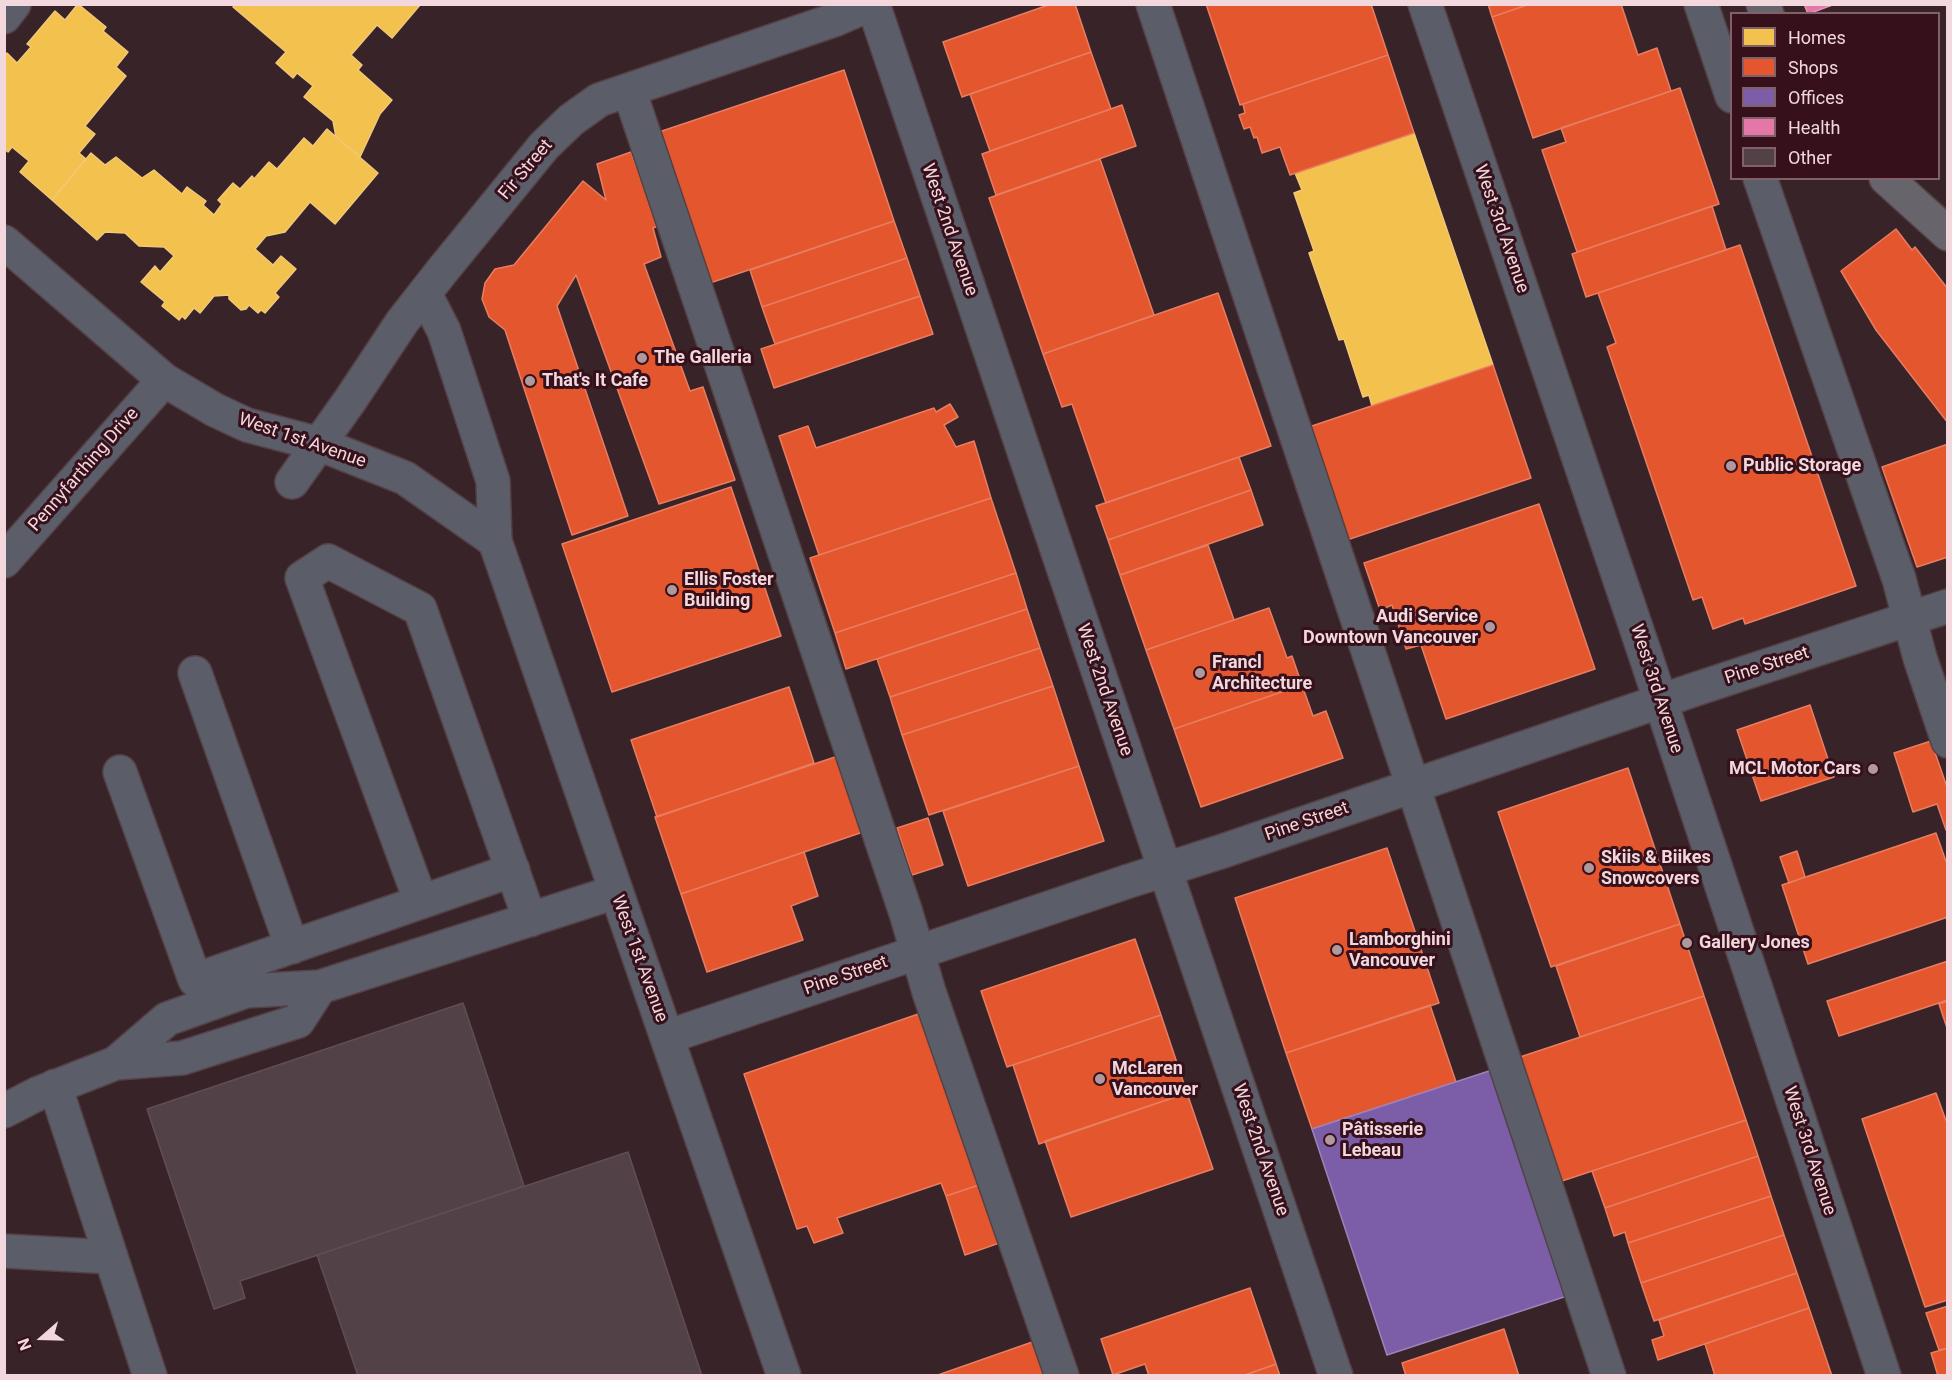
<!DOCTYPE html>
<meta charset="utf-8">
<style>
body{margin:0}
#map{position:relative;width:1952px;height:1380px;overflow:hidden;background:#382328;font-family:Roboto,sans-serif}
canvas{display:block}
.frame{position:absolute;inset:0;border:6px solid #f2d7dc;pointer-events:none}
.legend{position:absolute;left:1730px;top:12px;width:210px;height:168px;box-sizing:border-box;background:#36101b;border:2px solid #816068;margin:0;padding:8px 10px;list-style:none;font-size:18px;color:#f2d7dc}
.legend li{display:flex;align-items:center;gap:12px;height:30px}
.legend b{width:30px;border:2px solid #816068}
.north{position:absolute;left:12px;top:1308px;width:60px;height:60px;-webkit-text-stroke:4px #36101b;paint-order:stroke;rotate:250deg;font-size:16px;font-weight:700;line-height:24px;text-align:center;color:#f2d7dc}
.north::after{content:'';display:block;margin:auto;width:21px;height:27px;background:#f2d7dc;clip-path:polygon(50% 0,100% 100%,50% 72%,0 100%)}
</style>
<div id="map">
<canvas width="1952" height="1380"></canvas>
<div class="frame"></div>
<ul class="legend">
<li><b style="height:16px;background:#f2c14e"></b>Homes</li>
<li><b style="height:16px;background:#e4572e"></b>Shops</li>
<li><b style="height:16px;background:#7b5ea7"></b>Offices</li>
<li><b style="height:16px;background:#e377a8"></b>Health</li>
<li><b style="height:16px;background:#524147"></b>Other</li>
</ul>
<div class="north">N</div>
</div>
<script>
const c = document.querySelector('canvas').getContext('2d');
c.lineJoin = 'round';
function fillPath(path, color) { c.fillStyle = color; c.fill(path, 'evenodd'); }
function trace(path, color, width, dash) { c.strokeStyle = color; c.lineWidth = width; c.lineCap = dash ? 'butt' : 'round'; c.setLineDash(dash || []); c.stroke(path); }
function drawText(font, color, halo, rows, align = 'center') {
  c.font = font + ' Roboto,sans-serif'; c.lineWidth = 6; c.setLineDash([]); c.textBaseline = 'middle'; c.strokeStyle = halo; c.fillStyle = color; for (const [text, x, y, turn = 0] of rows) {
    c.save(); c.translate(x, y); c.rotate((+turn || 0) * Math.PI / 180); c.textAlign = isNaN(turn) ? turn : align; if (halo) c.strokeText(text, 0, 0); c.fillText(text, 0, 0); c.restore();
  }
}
const homes = new Path2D(`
 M78 4 106 27 103 31 128 52 116 67 126 76 85 126 95 134 79 153 86 159 52 200 20 172 29 161 12 147 8 152 4 149V57L7 53 17 63 31 47 27 44 55 11 65 20Z
 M235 4 420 5 392 38 377 25 351 55 362 65 358 70 392 100 380 114 360 157 336 137 333 121 304 97 313 86 297 73 293 78 276 63 286 52 233 7Z
 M327 129 378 173 335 224 310 202 285 232 266 236 255 249 273 265 281 256 296 269 275 293 279 297 265 313 261 310 258 313 249 305 246 309 241 310 229 299V295L214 296 200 313 194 308 185 319 182 316 179 320 162 306 165 302 141 282 155 266 160 272 174 256 164 247 139 246 125 233 105 232 97 240 52 200 91 153 105 165 116 157 142 178 154 170 182 194 187 187 206 201 203 205 214 215 222 204 218 200 233 183 240 189 252 176 254 179 269 162 277 169 304 138 313 146Z
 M1414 133 1493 365 1372 406 1369 395 1363 397 1344 339 1339 340 1309 253 1314 251 1294 193 1302 190 1295 173Z`);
fillPath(homes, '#f2c14e');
trace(homes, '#f2c879', 1.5);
const shops = new Path2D(`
 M1051 4H1075L1091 52 962 97 943 42Z
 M1206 4H1371L1388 55 1240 105Z
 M1488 4H1530L1492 17Z
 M1530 4H1621L1638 55 1657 48 1671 91 1533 138 1492 17Z
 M1091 52 1111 109 990 151 970 94Z
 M1388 55 1414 133 1290 175 1280 147 1262 153 1257 137 1254 138 1250 127 1244 129 1239 115 1245 113 1243 104Z
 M844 70 894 221 710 283 659 132Z
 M1680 88 1719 204 1577 252 1542 150 1566 142 1561 128Z
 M1122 105 1136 146 996 195 982 154Z
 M631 152 658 226 653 228 661 257 644 264 690 391 703 387 735 480 659 504 576 275 557 306 628 516 572 535 505 330 489 317 482 299 485 283 495 269 514 265 583 181 606 200 597 164Z
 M1100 159 1154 315 1043 354 989 198Z
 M1712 206 1726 250 1586 297 1572 254Z
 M894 221 907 258 762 307 750 270Z
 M1896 229 1912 250 1915 247 1948 289V423L1876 330 1841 271Z
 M1740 245 1856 586 1745 624 1743 618 1713 629 1702 597 1693 600 1607 347 1616 343 1598 293Z
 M907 258 920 296 775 344 762 307Z
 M1218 293 1271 446 1106 503 1072 404 1062 407 1043 354Z
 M920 296 933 334 774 388 761 349Z
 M1493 365 1531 478 1344 541 1306 428Z
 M950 404 958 417 944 425 956 447 974 441 991 498 819 555 779 436 808 426 816 448 934 408 936 412Z
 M1948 444V557L1917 567 1882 467Z
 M1239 457 1251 490 1108 540 1096 506Z
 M731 487 781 636 612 692 562 544Z
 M1251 490 1263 525 1120 575 1108 540Z
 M991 498 1016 573 835 633 810 558Z
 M1539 504 1595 669 1446 719 1421 645 1406 649 1392 605 1380 610 1364 563Z
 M1208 545 1234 620 1146 650 1120 575Z
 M1016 573 1027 609 846 669 835 633Z
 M1269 608 1287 658 1292 656 1302 685 1174 729 1146 650Z
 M1027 609 1040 648 890 697 877 659Z
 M1040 648 1053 686 902 735 890 697Z
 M1302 685 1313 716 1326 711 1343 758 1201 807 1174 729Z
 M1053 686 1079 766 929 815 902 735Z
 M789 687 814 763 657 817 631 740Z
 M1810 705 1834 777 1761 801 1737 730Z
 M1931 741 1948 790V830H1946L1937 804 1913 812 1894 753Z
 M838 756 863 832 681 894 655 817Z
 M1079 766 1104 841 968 886 943 811Z
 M1628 768 1680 924 1551 967 1498 812Z
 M928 818 943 865 912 875 897 828Z
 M1936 833 1948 867V917L1808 964 1782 885Z
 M1387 848 1439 1003 1286 1053 1235 898Z
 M1797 851 1805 877 1789 883 1780 857Z
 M804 852 818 896 791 906 803 940 707 972 681 894Z
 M1680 924 1704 996 1580 1037 1556 966Z
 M1135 939 1161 1015 1007 1067 981 991Z
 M1948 961V1000L1839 1036 1827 1001Z
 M1704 996 1746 1120 1562 1181 1520 1057Z
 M1948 1001V1031L1939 1004Z
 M1430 1005 1456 1082 1312 1129 1286 1053Z
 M927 1011 985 1183 946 1196 941 1183 837 1218 843 1233 814 1243 807 1226 797 1229 744 1074Z
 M1161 1015 1187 1093 1039 1144 1013 1065Z
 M1187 1093 1213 1169 1071 1217 1045 1141Z
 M1936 1093 1948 1126V1300L1925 1307 1862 1119Z
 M1746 1120 1758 1156 1605 1208 1592 1171Z
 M1758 1156 1771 1196 1628 1243 1625 1232 1614 1236 1605 1208Z
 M985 1183 1005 1241 965 1255 946 1196Z
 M1771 1196 1784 1235 1641 1283 1628 1243Z
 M1784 1235 1797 1273 1654 1321 1641 1283Z
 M1797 1273 1809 1308 1658 1360 1652 1340 1664 1336 1659 1320Z
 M1250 1288 1276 1364 1242 1376H1149L1145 1364 1113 1375 1101 1339Z
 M1948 1306V1348L1939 1350 1926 1313Z
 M1809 1308 1832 1376H1715L1705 1344Z
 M1504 1329 1519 1376H1406L1402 1363Z
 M1038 1340 1050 1376H935Z
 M1948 1348V1376H1938L1931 1353Z
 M1276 1364 1280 1376H1242L1271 1366Z`);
fillPath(shops, '#e4572e');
trace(shops, '#e87d62', 1.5);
const offices = new Path2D(`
 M1492 1070 1567 1296 1387 1355 1312 1129Z`);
fillPath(offices, '#7b5ea7');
trace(offices, '#9f82b7', 1.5);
const health = new Path2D(`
 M1804 4H1835L1808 14Z`);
fillPath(health, '#e377a8');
trace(health, '#e894b8', 1.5);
const building = new Path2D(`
 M463 1003 524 1186 240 1281 245 1298 214 1309 147 1109Z
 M628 1152 702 1376H358L317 1255Z`);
fillPath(building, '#524147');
trace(building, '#604e55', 1.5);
const minor = new Path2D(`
 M873 4 1336 1376
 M1153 4 1609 1376
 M1425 4 1645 654 1884 1376
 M1701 4 1732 96
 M4 17 14 4
 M629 90 906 913 929 992 1062 1376
 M1760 178 1899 579 1920 658 1948 741
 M4 242 164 380 215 410 247 425 319 444 405 478 495 541
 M425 294 444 331 493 481 495 541 784 1376
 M292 482 351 399 402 322 442 271 544 146 571 120 599 100 834 20 871 4
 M4 561 164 380
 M195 673 292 947
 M120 772 195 980 421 902 302 578 328 561 420 609 530 920
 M421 902 513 870
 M667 1037 1126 882 1223 851 1696 689 1948 606
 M116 1063 167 1019 246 991 320 987 615 892
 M55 1086 150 1376
 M4 1111 39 1093 116 1063 182 1058 298 1021 320 987
 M4 1251 111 1257`);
const highway = new Path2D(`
 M1763 4 1767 14
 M1886 178 1948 234`);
trace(minor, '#544146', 36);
trace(highway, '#544146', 36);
trace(minor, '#5b5e69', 33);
trace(highway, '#68646b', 33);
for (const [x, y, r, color] of [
 [642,358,6,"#b1989d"],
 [530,381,6,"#b1989d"],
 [1731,466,6,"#b1989d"],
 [672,590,6,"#b1989d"],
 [1490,627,6,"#b1989d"],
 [1200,673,6,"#b1989d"],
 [1873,769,6,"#b1989d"],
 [1589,868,6,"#b1989d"],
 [1687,943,6,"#b1989d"],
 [1337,950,6,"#b1989d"],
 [1100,1079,6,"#b1989d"],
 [1330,1140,6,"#b1989d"]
]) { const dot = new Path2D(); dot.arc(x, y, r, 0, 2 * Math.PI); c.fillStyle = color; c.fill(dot); trace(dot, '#36101b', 2); }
drawText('18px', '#f2d7dc', '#36101b', [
 ["Fir Street",526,170,-50],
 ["West 3rd Avenue",1501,229,71],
 ["West 2nd Avenue",949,230,71],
 ["West 1st Avenue",302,441,19],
 ["Pennyfarthing Drive",84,470,-49],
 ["Pine Street",1767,666,-18],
 ["West 3rd Avenue",1656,689,72],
 ["West 2nd Avenue",1104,690,71],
 ["Pine Street",1307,822,-19],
 ["West 1st Avenue",639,959,70],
 ["Pine Street",846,976,-19],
 ["West 2nd Avenue",1260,1150,71],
 ["West 3rd Avenue",1809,1151,72]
]);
drawText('bold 18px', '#f2d7dc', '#36101b', [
 ["The Galleria",654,358],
 ["That's It Cafe",542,381],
 ["Public Storage",1743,466],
 ["Ellis Foster",684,580],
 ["Building",684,601],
 ["Audi Service",1478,617,"right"],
 ["Downtown Vancouver",1478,638,"right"],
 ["Francl",1212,663],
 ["Architecture",1212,684],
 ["MCL Motor Cars",1861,769,"right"],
 ["Skiis & Biikes",1601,858],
 ["Snowcovers",1601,879],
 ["Lamborghini",1349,940],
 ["Vancouver",1349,961],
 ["Gallery Jones",1699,943],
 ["McLaren",1112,1069],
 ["Vancouver",1112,1090],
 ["Pâtisserie",1342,1130],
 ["Lebeau",1342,1151]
], 'left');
</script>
